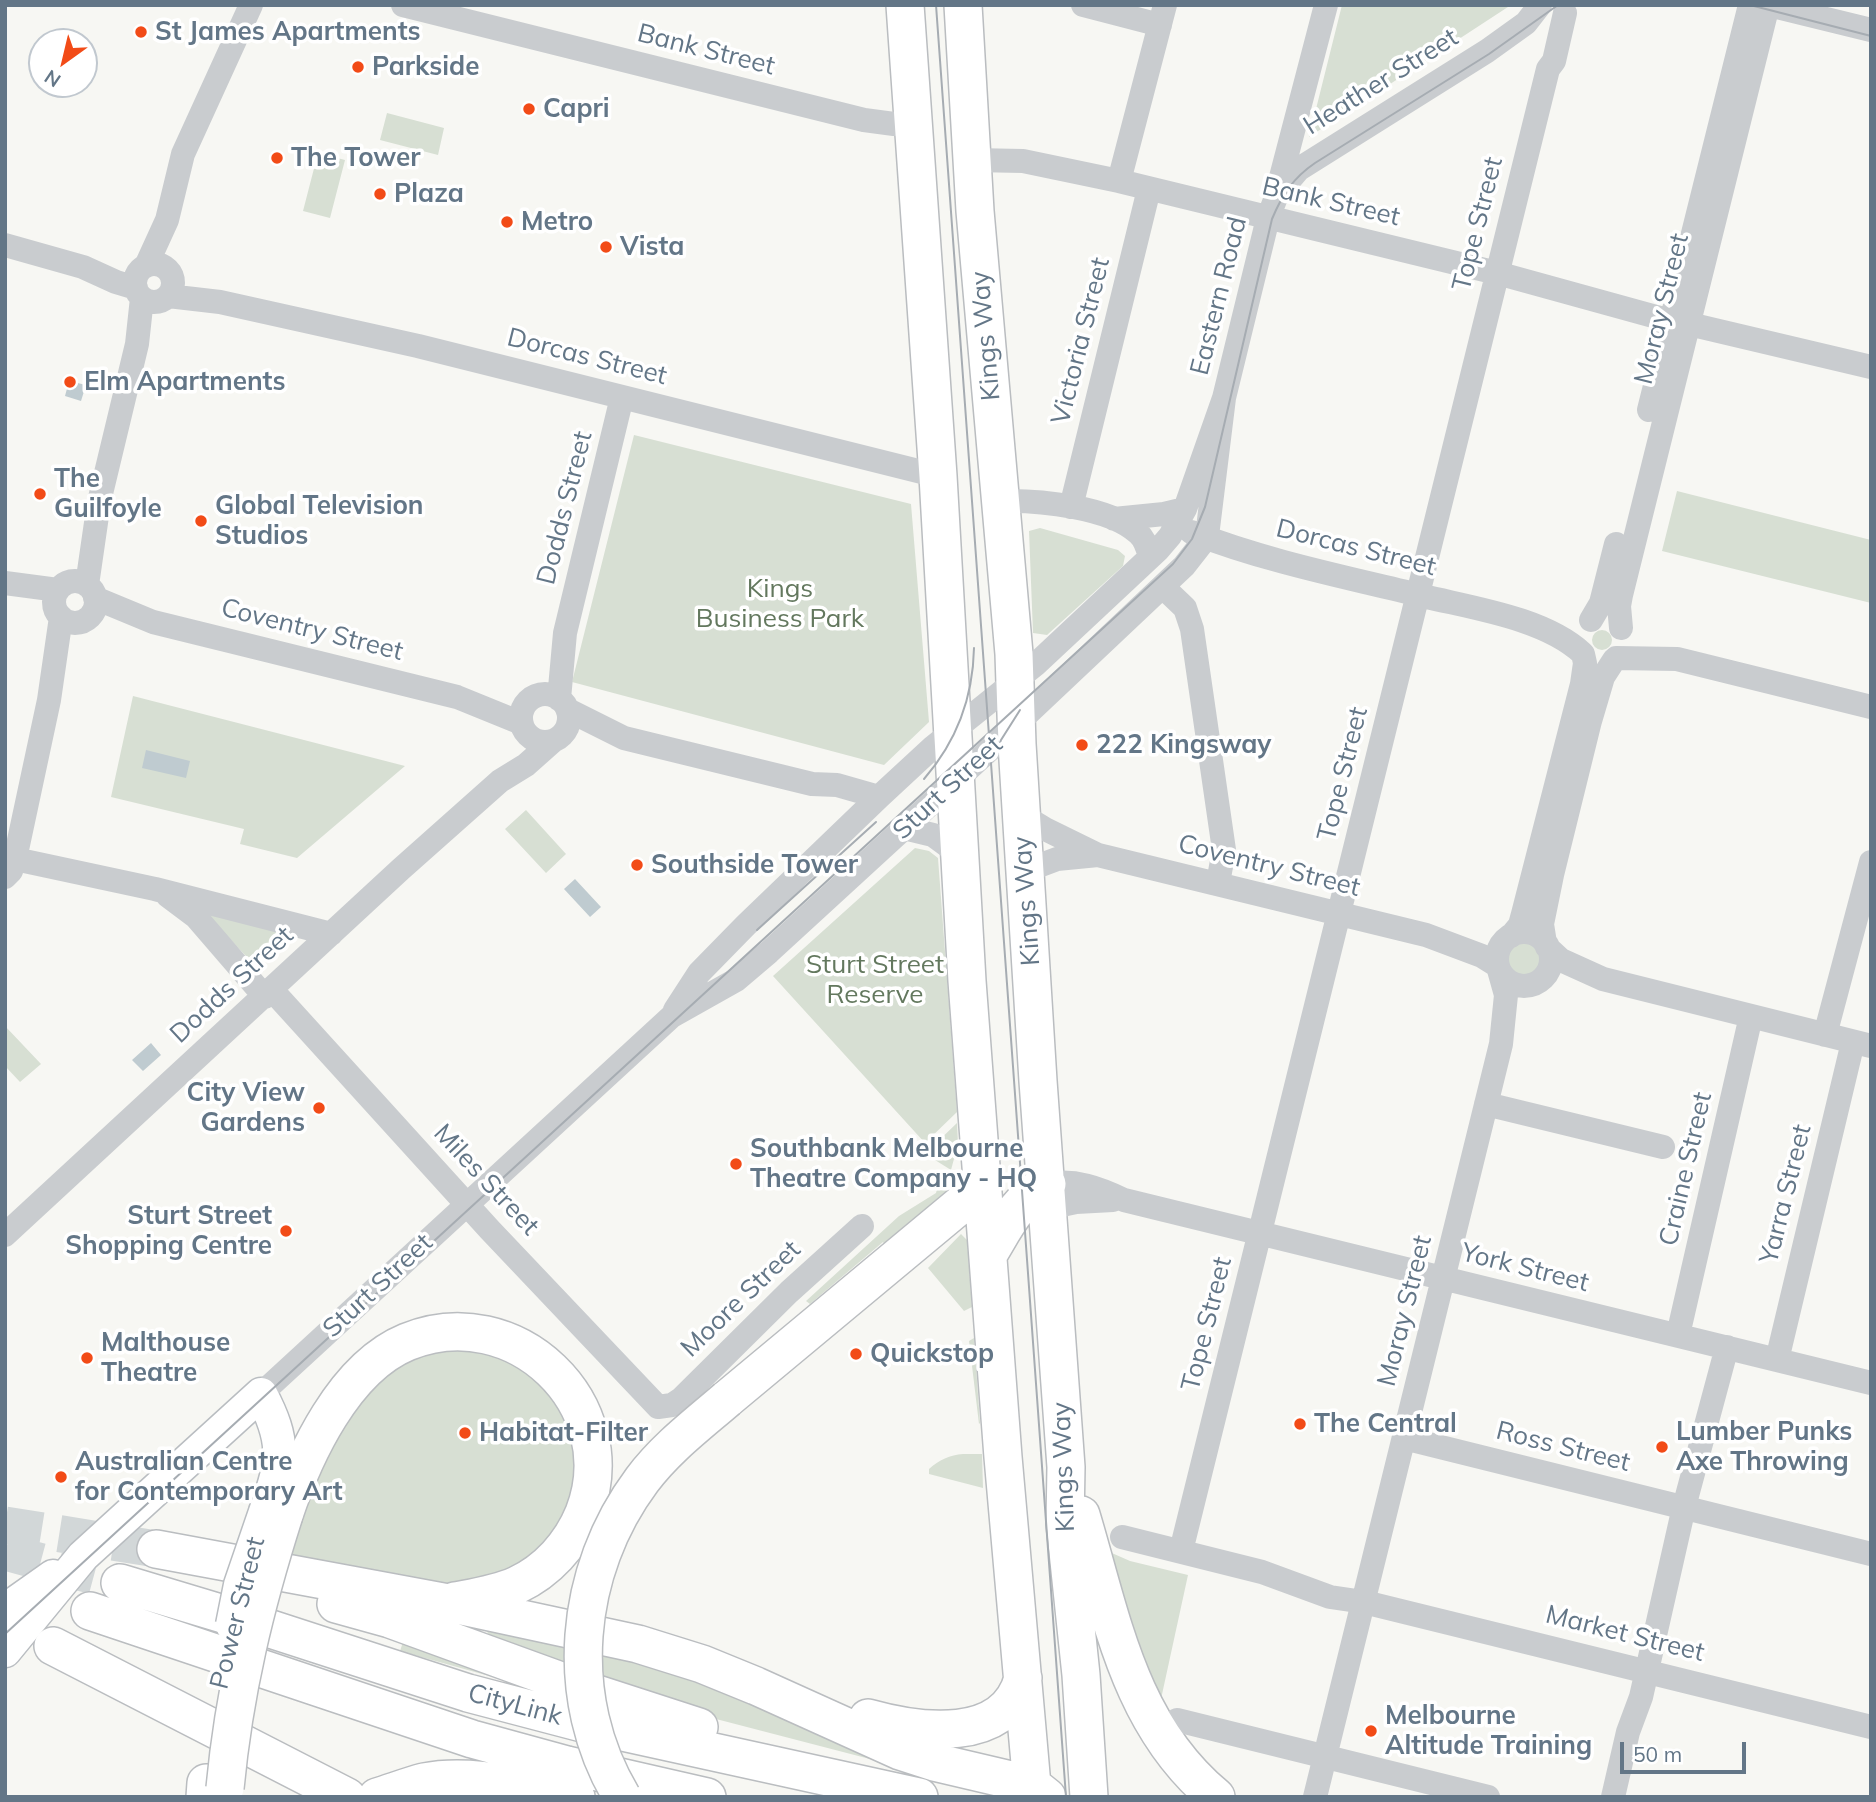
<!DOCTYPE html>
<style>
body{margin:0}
#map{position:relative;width:1876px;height:1802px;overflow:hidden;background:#f7f7f3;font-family:Mulish,sans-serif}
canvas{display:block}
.frame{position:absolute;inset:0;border:7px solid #637687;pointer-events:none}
.north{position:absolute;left:28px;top:28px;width:70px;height:70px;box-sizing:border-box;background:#fff;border:2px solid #c1c8cf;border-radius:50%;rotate:214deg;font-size:19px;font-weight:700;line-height:28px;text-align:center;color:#637687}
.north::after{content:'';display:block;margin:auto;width:24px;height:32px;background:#f24b17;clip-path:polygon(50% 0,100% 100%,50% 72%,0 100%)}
.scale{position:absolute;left:1620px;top:1742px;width:126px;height:32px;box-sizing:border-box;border:4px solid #637687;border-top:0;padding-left:9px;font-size:21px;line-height:24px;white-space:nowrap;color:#637687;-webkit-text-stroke:5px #fff;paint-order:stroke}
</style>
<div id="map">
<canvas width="1876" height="1802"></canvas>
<div class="frame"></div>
<div class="north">N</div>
<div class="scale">50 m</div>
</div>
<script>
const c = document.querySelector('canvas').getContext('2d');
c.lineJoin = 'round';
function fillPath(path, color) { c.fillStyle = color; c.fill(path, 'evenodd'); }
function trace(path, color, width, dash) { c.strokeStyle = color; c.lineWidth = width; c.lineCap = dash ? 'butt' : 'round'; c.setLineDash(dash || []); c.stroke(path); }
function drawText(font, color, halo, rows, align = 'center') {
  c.font = font + ' Mulish,sans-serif'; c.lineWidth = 7; c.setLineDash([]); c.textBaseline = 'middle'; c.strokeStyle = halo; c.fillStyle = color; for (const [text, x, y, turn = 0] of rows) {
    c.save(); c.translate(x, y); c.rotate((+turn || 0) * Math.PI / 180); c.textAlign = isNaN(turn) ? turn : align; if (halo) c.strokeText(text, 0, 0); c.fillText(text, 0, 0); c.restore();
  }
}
fillPath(new Path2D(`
 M1342 5H1511L1309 137Z
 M387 113 444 128 438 155 380 140Z
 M318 153 345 160 330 218 303 211Z
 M634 435 911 504 929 722 884 765 572 682Z
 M1677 491 1871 540V603L1662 551Z
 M1040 528 1118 550 1125 556 1123 566 1047 635 1033 633 1029 531Z
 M1592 640a10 10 0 1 1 20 0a10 10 0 1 1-20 0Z
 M133 696 405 766 297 858 240 844 244 829 111 797Z
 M526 810 566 854 546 873 505 829Z
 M915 848 929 851 938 858 957 1112 925 1143 773 976Z
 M201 908 297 931 257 968Z
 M1508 959a16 16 0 1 1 32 0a16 16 0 1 1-32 0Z
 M5 1026 41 1064 20 1082 5 1066Z
 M957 1123 958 1144 951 1170 935 1160 930 1149Z
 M941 1171 952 1184 945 1195 885 1246 883 1242 810 1304 806 1301 899 1216 936 1193 940 1178 938 1173Z
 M961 1234 967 1240 972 1307 964 1311 928 1268Z
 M974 1338 980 1423 979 1424 969 1341Z
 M462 1344 539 1371 586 1454 560 1543 477 1590 279 1558 292 1518 356 1402 401 1360Z
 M963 1454H982L983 1488 929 1474V1469C939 1460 950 1455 963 1454Z
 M1105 1550 1130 1561 1188 1575 1161 1699 1154 1698Z
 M482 1624 662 1663 893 1765 693 1713 493 1641Z
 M405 1636 532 1688 400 1651Z`), '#d7dfd3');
fillPath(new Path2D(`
 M69 381 86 385 81 401 65 396Z
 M146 750 190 761 186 778 142 768Z
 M575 879 601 907 590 917 564 889Z
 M151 1043 161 1055 143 1071 132 1060Z`), '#bfcbd0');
trace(new Path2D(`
 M5 1525 156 1549
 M5 1552 120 1583`), '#d2d7d8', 37, [37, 18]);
const major = new Path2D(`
 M5 1610 53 1576
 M5 1651 83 1556 261 1394C286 1442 283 1459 266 1509`);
const highway = new Path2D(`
 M905 5 938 476 967 981 1003 1457 1033 1797
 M963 5 975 211 1014 654 1017 744 1038 1081 1066 1467 1065 1523 1081 1675 1089 1797
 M988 1255C1004 1229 1018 1198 1047 1184
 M727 1399 983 1186
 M284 1515C304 1455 344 1368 407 1342 514 1298 626 1404 584 1513 571 1545 547 1571 517 1585 497 1594 476 1597 455 1601
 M1081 1515C1112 1618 1129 1725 1216 1797
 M156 1549 448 1603 638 1644 702 1664 756 1686 900 1751 934 1762 1032 1785 1047 1797
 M120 1583 243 1620 468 1693 586 1724 919 1797
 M336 1604 390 1619 591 1692 699 1727
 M90 1611 472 1739 567 1765 707 1797
 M53 1646 347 1797
 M868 1718C918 1732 1006 1745 1023 1678
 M205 1797 206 1783
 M377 1797C393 1792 409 1786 424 1782 474 1772 527 1789 576 1797`);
trace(major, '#b9bdc1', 35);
trace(highway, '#babdc0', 40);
trace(new Path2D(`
 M403 5 864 120 894 124 913 123
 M1083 5 1160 25
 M1769 5 1871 30
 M973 160 1023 161 1119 181 1497 273 1671 321
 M1119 181 1165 5
 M1281 190 1299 169 1487 51 1526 23 1540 5
 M5 245 83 267 116 282 136 288
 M135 283a19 19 0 1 1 38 0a19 19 0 1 1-38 0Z
 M146 266 167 220 183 154 251 5
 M168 296 220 302 418 346 938 476
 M1689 324 1871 367
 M1649 410 1750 5
 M1002 501C1039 500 1110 507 1138 533 1145 539 1148 549 1150 557
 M1071 507 1149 189
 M1114 519 1164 514 1185 509
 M1191 532C1265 561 1345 577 1423 596 1472 608 1544 618 1582 653
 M54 602a21 21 0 1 1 42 0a21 21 0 1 1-42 0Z
 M5 583 58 590
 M87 585 99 502 137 344 142 298
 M1163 587 1185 608 1192 629 1224 850 1218 883
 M95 598 153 622 457 697 521 723
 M1591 620 1601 603 1616 544
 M1621 628 1619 606 1621 595 1768 5
 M1616 658 1677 659 1871 707
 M521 718a24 24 0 1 1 48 0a24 24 0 1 1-48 0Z
 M559 699 565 633 622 397
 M568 710 624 738 812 784 837 785 879 797
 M1022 815 1045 829 1098 855 1426 935 1482 956 1498 966
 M904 828 933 835 959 854
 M15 859 155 889 331 934
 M1025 871 1057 859 1098 855
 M5 877 11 871 15 859 49 700 61 617
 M168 896 196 917 265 997
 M1497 959a27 27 0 1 1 54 0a27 27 0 1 1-54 0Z
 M1511 936 1520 925 1523 914 1582 684 1585 663 1583 654
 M1545 943 1542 924 1552 875 1590 721 1603 677 1614 660
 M1547 947 1561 960 1603 979 1871 1046
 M272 990 490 1230 658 1407 672 1405 681 1399 789 1292 862 1226
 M675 1010 699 973 746 925 879 797 933 747 1035 665 1158 550 1170 536 1185 509 1224 398 1268 218 1275 200 1326 5
 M1825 1035 1871 862
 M1486 1104 1663 1147
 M1047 1184C1075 1179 1099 1188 1124 1200L1871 1383
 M1048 1208 1076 1202 1113 1200
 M5 1235 401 869 500 781 526 765 553 741
 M1678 1335 1751 1016
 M1777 1360 1853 1042
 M261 1394 672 1016 736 980 769 952 986 753 1184 566 1202 543 1208 528 1224 398
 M1404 1438 1871 1554
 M1122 1537 1262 1572 1330 1597 1364 1602 1871 1727
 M1181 1551 1548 69 1554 61 1565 13
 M1177 1720 1488 1797
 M1315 1797 1501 1044 1506 995 1499 970
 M1613 1797 1628 1732 1641 1697 1684 1507 1727 1347`), '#c9cccf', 24);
trace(major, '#fff', 32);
trace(highway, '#fff', 37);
trace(new Path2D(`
 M936 5 1066 1797
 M1750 5 1871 36
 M994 759 1001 740 1020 710
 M924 779C957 741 973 698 974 648
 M757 930 876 822
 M5 1634 1173 564 1192 539 1205 507 1272 219C1282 195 1293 178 1315 163L1489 54 1558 5`), '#a6acb2', 2);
const majorBridge = new Path2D(`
 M232 1625 240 1585 266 1509`);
const highwayBridge = new Path2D(`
 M225 1788C234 1692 255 1606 284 1515
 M622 1797C562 1698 574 1571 642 1480 666 1448 698 1424 727 1399`);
trace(majorBridge, '#b9bdc1', 35, []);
trace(highwayBridge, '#babdc0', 40, []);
trace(majorBridge, '#fff', 32);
trace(highwayBridge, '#fff', 37);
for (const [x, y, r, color] of [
 [141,32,7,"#f24b17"],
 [358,67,7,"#f24b17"],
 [529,109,7,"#f24b17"],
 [277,158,7,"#f24b17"],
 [380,194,7,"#f24b17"],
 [507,222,7,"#f24b17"],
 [606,247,7,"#f24b17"],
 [70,382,7,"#f24b17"],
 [40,494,7,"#f24b17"],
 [201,521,7,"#f24b17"],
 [1082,745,7,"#f24b17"],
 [637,865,7,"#f24b17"],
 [319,1108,7,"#f24b17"],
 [736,1164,7,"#f24b17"],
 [286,1231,7,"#f24b17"],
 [856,1354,7,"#f24b17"],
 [87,1358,7,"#f24b17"],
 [1300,1424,7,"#f24b17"],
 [465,1433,7,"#f24b17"],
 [1662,1447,7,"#f24b17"],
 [61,1477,7,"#f24b17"],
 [1371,1731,7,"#f24b17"]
]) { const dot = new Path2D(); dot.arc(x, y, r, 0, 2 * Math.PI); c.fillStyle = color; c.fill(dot); trace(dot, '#fff', 2.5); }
drawText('bold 26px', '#637687', '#fff', [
 ["St James Apartments",155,32],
 ["Parkside",372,67],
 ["Capri",543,109],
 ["The Tower",291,158],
 ["Plaza",394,194],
 ["Metro",521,222],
 ["Vista",620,247],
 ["Elm Apartments",84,382],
 ["The",54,479],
 ["Guilfoyle",54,509],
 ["Global Television",215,506],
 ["Studios",215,536],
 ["222 Kingsway",1096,745],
 ["Southside Tower",651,865],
 ["City View",305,1093,"right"],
 ["Gardens",305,1123,"right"],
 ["Southbank Melbourne",750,1149],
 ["Theatre Company - HQ",750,1179],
 ["Sturt Street",272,1216,"right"],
 ["Shopping Centre",272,1246,"right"],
 ["Malthouse",101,1343],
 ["Theatre",101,1373],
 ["Quickstop",870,1354],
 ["The Central",1314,1424],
 ["Lumber Punks",1676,1432],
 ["Axe Throwing",1676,1462],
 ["Habitat-Filter",479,1433],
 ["Australian Centre",75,1462],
 ["for Contemporary Art",75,1492],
 ["Melbourne",1385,1716],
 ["Altitude Training",1385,1746]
], 'left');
drawText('26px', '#637687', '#fff', [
 ["Bank Street",706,50,14],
 ["Heather Street",1381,82,-32],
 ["Bank Street",1331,202,13],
 ["Tope Street",1478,224,-76],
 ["Eastern Road",1219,296,-76],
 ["Moray Street",1662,309,-76],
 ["Kings Way",986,336,-95],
 ["Victoria Street",1081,341,-76],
 ["Dorcas Street",587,357,14],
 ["Dodds Street",565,508,-76],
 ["Dorcas Street",1356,548,14],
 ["Coventry Street",312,630,14],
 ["Tope Street",1343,774,-76],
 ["Sturt Street",948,788,-43],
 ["Coventry Street",1269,866,14],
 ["Kings Way",1027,901,-94],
 ["Dodds Street",232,985,-43],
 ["Craine Street",1686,1169,-77],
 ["Miles Street",486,1180,47],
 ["Yarra Street",1786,1194,-76],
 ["York Street",1525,1268,14],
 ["Sturt Street",378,1286,-43],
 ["Moore Street",741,1299,-44],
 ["Moray Street",1405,1311,-76],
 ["Tope Street",1207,1324,-76],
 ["Ross Street",1563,1447,14],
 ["Kings Way",1064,1467,-92],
 ["Power Street",238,1613,-76],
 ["Market Street",1625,1634,14],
 ["CityLink",515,1705,15]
]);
drawText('26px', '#63785e', '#fff', [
 ["Kings",780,589],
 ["Business Park",780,619],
 ["Sturt Street",875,965],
 ["Reserve",875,995]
]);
</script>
